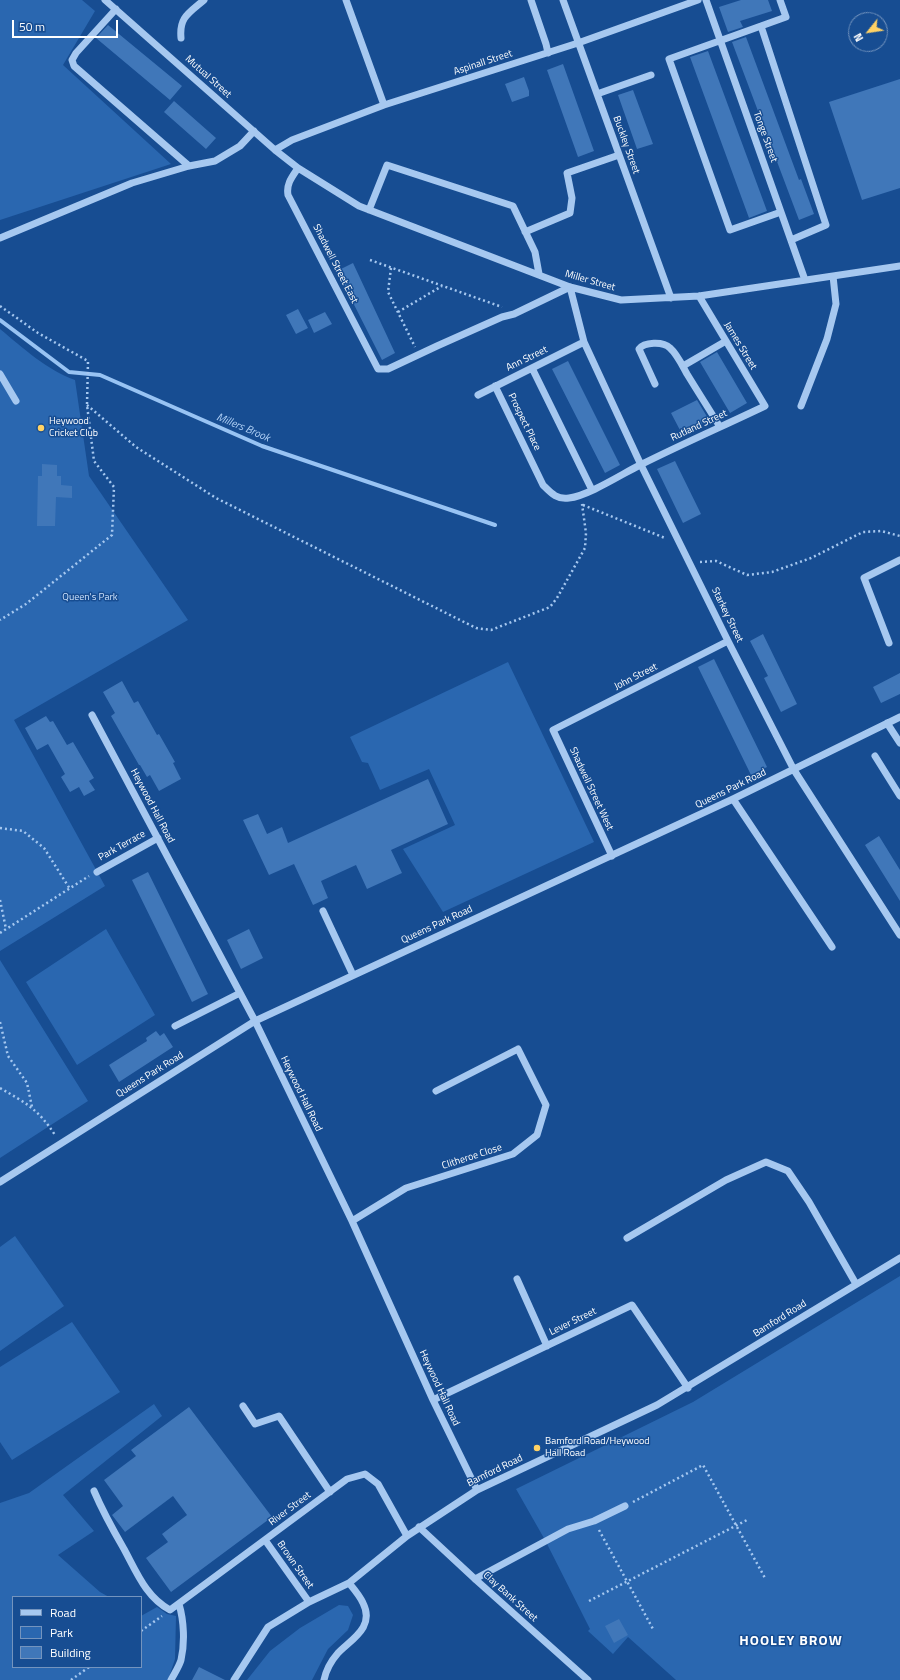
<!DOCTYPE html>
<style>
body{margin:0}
#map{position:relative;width:900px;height:1680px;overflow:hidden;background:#174d92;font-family:"Titillium Web",sans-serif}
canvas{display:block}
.legend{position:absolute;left:12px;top:1596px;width:130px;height:72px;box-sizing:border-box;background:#174d92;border:1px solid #7494be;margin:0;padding:5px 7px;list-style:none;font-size:12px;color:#fff}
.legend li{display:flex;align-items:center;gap:8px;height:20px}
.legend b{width:20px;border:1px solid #7494be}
.north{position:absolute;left:848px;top:12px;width:40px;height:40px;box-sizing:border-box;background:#174d92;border:1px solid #7494be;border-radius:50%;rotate:240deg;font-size:11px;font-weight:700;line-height:16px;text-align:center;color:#fff}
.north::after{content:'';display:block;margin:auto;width:14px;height:18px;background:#ffd265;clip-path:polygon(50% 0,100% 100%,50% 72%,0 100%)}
.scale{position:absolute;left:12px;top:20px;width:106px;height:18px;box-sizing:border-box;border:2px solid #fff;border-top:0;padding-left:5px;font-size:12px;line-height:14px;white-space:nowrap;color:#fff;-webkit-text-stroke:3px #174d92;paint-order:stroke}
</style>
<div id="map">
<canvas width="900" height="1680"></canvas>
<ul class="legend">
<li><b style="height:5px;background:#a6c8f0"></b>Road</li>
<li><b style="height:11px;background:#2a67b0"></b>Park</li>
<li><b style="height:11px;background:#4077b9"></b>Building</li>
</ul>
<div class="north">N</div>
<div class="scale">50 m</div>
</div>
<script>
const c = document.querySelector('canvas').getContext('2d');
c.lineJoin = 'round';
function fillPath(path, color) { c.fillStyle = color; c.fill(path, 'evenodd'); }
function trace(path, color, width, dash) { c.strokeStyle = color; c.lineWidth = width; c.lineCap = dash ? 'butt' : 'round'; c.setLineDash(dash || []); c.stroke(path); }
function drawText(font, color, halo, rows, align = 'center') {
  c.font = font + ' "Titillium Web",sans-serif'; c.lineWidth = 3; c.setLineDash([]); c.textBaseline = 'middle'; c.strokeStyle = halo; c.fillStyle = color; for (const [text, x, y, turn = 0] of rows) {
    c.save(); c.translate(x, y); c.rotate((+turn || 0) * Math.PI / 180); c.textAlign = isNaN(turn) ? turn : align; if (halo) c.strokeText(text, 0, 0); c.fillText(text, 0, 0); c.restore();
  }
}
fillPath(new Path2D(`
 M0 0H82L95 11 63 65 171 164 0 220Z
 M0 329C23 348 47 370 75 380L89 476 188 620 14 720 105 886 0 951Z
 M508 662 594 842 443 912 403 849 455 825 429 769 380 790 368 763 362 762 350 737Z
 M106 929 155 1015 77 1065 26 982Z
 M0 960 88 1101 0 1158Z
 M15 1236 64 1306 0 1351V1247Z
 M900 1276V1680H676L628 1637 613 1654 588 1631 590 1629 545 1540 516 1489 693 1402Z
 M72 1322 120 1392 12 1460 0 1442V1367Z
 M154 1404 162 1416 63 1495 94 1531 58 1555 100 1592 109 1597H13V1667H141V1616L157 1607 167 1614 176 1616 175 1659 168 1680H0V1503L29 1493Z
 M339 1605 348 1606 353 1615 348 1630 328 1649 312 1680H247L270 1651 300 1628Z`), '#2a67b0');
trace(new Path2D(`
 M0 320 69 372 100 375 262 446 495 525`), '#98c3f3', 4);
fillPath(new Path2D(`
 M741 0H768L772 11 740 21 743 27 728 32 719 7Z
 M108 25 182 86 170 100 96 38Z
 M746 37 799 180 801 179 814 214 799 220 732 42Z
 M708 51 767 211 749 218 690 57Z
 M563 64 594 151 578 157 547 70Z
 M524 77 529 91V96L512 102 505 84Z
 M900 79V188L862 200 829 102Z
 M633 90 653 144 637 149 618 95Z
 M174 101 216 138 206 149 164 112Z
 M353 263 395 353 382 360 337 271Z
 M298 309 308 328 296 334 286 315Z
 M325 312 332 324 314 333 308 320Z
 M717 352 747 403 730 413 700 362Z
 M568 361 620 465 605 473 552 369Z
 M697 400 709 420 682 434 671 413Z
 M675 461 701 514 683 523 657 469Z
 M42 464 57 465V476H61V485L72 486V498L56 497 55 526H37L38 476H42Z
 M763 634 797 704 781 712 764 678 768 676 750 641Z
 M714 659 767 767 751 775 698 667Z
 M900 673V694L881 703 873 687Z
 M122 681 134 703 138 701 157 735 159 734 175 762 173 763 181 779 159 791 150 775 147 777 140 765H139L111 716 115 713 103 692Z
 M46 716 50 722 53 721 67 745 73 742 94 778 89 781 95 790 84 796 79 787 70 792 61 777 65 774 48 744 37 750 25 728Z
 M428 779 448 824 391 850 402 873 367 889 356 865 321 881 328 898 313 905 294 864 269 875 243 820 258 814 267 834 282 827 288 843Z
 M879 836 900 870V901L865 845Z
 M148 872 208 994 192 1002 132 880Z
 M249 929 263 958 241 969 227 940Z
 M156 1031 160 1036 164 1033 173 1047 119 1082 109 1065 147 1041 146 1038Z
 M189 1407 272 1517 171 1592 146 1558 168 1542 162 1534 187 1515 173 1496 125 1532 112 1515 123 1506 104 1480 136 1456 131 1450Z
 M619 1619 628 1635 614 1643 605 1626Z
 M199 1667 225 1680H192Z`), '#4077b9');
trace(new Path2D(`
 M370 260 502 307
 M391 268 388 292 415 347
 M0 306 38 333 88 361 87 405 94 461 114 487 112 535 26 604 0 620
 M398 312 442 286
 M87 405 136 447 216 498 476 628 491 630 550 607 557 598 585 548 586 533 582 504
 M583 505 665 538
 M700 562 716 561 747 575 772 572 811 558 863 532 881 531 900 536
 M0 828 23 831 44 848 70 889
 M0 900 6 929
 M0 933 89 876
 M0 1022 8 1056 27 1083 32 1107
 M0 1088C26 1103 38 1109 55 1135
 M633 1502 703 1465 765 1578
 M599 1530 653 1629
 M589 1601 747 1520
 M141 1631 162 1616
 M71 1680 89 1667`), '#a6c8f0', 2.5, [2, 3]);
trace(new Path2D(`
 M105 0 275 150 298 168 359 206 570 287 621 300 699 296 900 266
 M346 0 384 105
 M531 0 546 44 548 53
 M563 0 671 298
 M706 0 805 280
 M780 0 786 17 761 26 826 225 791 240
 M116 9 76 53 72 60 74 66 189 166
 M761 26 669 59 730 230 781 212
 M181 38C179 17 189 13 204 0
 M597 94 651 75
 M275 150 292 140 384 105 578 43 698 0
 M298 168C292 177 286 184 288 195L378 369H388L437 346 502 317 514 314 570 287
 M369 210 387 165 513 206 535 252 539 274
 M525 232 570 213 572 198 567 173 619 155
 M0 238 132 183 189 166 215 161 240 146 254 131
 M570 287 584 342 641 465 728 641 794 770 900 935
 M683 366 726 341
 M532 368 592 490
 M0 374 16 401
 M655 384 639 349C644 342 663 341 670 348 677 354 682 365 687 374 698 392 709 409 720 427
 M495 386 543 485C551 493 557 500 569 498 588 496 622 474 640 465 682 444 723 426 765 406L699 296
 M478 395 584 342
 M801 406 827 339 836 304 833 276
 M889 643 864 578 900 560
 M92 715 255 1021 352 1221 433 1400 477 1490
 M887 723 900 743
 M875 756 900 796
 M733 799 832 947
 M612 856 553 730 728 641
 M97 872 158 838
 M323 911 353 975
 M175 1026 240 993
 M0 1182 255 1021 733 799 900 717
 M352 1221 406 1188 513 1154 537 1135 546 1105 518 1049 436 1091
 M627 1238 726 1180 766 1162 788 1171 809 1202 856 1284
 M517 1279 547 1346
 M433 1400 632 1305 688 1388
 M243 1406 255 1424 279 1416 330 1492
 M94 1491C103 1512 113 1530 124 1549 137 1573 146 1597 170 1610L347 1479 365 1474 378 1484 407 1536
 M419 1527 475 1579 588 1680
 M265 1540 309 1602
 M475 1579 568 1529 594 1521 625 1506
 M171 1680C174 1674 179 1667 181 1660 185 1643 184 1621 179 1604
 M234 1680 268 1627 309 1602 349 1583 407 1536 477 1490 657 1405 900 1258
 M324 1680C326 1670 331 1661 338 1653 352 1639 375 1627 363 1603 360 1596 354 1589 349 1583`), '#a6c8f0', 7);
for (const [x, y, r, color] of [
 [41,428,4,"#ffd265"],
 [537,1448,4,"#ffd265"]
]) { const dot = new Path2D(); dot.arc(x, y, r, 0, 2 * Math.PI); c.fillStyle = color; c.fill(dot); trace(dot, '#174d92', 1.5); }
drawText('10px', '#fff', '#174d92', [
 ["Aspinall Street",483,63,-18],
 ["Mutual Street",208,77,42],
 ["Tonge Street",765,137,70],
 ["Buckley Street",626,145,70],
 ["Shadwell Street East",335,264,63],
 ["Miller Street",590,281,16],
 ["James Street",740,346,59],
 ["Ann Street",527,359,-26],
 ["Prospect Place",524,422,64],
 ["Rutland Street",699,426,-25],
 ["Starkey Street",727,615,64],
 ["John Street",636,677,-27],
 ["Shadwell Street West",591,789,65],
 ["Queens Park Road",731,789,-26],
 ["Heywood Hall Road",152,806,62],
 ["Park Terrace",122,846,-29],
 ["Queens Park Road",437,925,-25],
 ["Queens Park Road",150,1075,-32],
 ["Heywood Hall Road",301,1094,64],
 ["Clitheroe Close",472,1157,-18],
 ["Bamford Road",780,1319,-32],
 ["Lever Street",573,1322,-26],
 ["Heywood Hall Road",439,1388,65],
 ["Bamford Road",495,1471,-26],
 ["River Street",290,1509,-37],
 ["Brown Street",295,1565,55],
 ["Clay Bank Street",510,1597,42]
]);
drawText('10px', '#fff', '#174d92', [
 ["Heywood",49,422],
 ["Cricket Club",49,434],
 ["Bamford Road/Heywood",545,1442],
 ["Hall Road",545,1454]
], 'left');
drawText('10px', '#cde2fb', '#174d92', [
 ["Queen's Park",90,598]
]);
drawText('italic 11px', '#b2d2f7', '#174d92', [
 ["Millers Brook",243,428,23]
]);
c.letterSpacing = '1px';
drawText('bold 14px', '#fff', '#174d92', [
 ["HOOLEY BROW",791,1642]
]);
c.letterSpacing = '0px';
</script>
